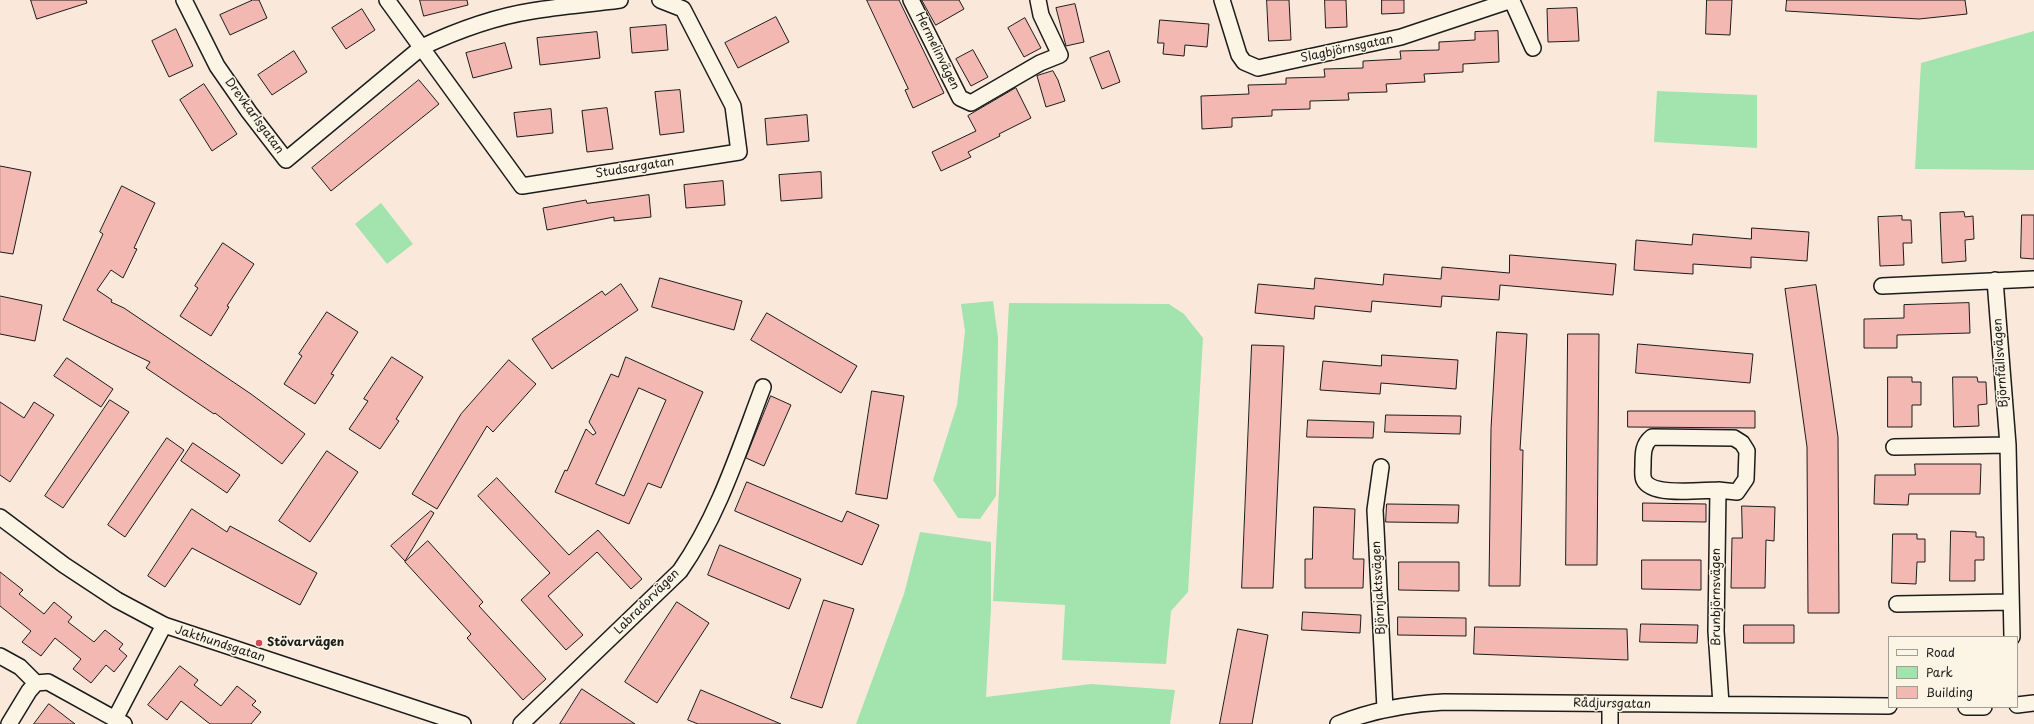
<!DOCTYPE html>
<meta charset="utf-8">
<style>
body{margin:0}
#map{position:relative;width:2034px;height:724px;overflow:hidden;background:#fae9db;font-family:"Playpen Sans",sans-serif}
canvas{display:block}
.legend{position:absolute;left:1888px;top:636px;width:130px;height:72px;box-sizing:border-box;background:#fcf5e5;border:1px solid #a29e95;margin:0;padding:5px 7px;list-style:none;font-size:12px;color:#1c1c1c}
.legend li{display:flex;align-items:center;gap:8px;height:20px}
.legend b{width:20px;border:1px solid #a29e95}
</style>
<div id="map">
<canvas width="2034" height="724"></canvas>
<ul class="legend">
<li><b style="height:5px;background:#fcf5e5"></b>Road</li>
<li><b style="height:11px;background:#a3e3ad"></b>Park</li>
<li><b style="height:11px;background:#f3b8b2"></b>Building</li>
</ul>
</div>
<script>
const c = document.querySelector('canvas').getContext('2d');
c.lineJoin = 'round';
function fillPath(path, color) { c.fillStyle = color; c.fill(path, 'evenodd'); }
function trace(path, color, width, dash) { c.strokeStyle = color; c.lineWidth = width; c.lineCap = dash ? 'butt' : 'round'; c.setLineDash(dash || []); c.stroke(path); }
function drawText(font, color, halo, rows, align = 'center') {
  c.font = font + ' "Playpen Sans",sans-serif'; c.lineWidth = 3; c.setLineDash([]); c.textBaseline = 'middle'; c.strokeStyle = halo; c.fillStyle = color; for (const [text, x, y, turn = 0] of rows) {
    c.save(); c.translate(x, y); c.rotate((+turn || 0) * Math.PI / 180); c.textAlign = isNaN(turn) ? turn : align; if (halo) c.strokeText(text, 0, 0); c.fillText(text, 0, 0); c.restore();
  }
}
fillPath(new Path2D(`
 M2034 31V170L1915 169 1921 63Z
 M1657 91 1757 95V148L1654 142Z
 M381 203 413 244 387 264 355 224Z
 M993 301 998 338 996 496 980 519 958 518 933 480 957 405 965 331 961 304Z
 M1009 303 1169 304 1184 314 1203 338 1188 592 1171 611 1166 664 1062 660 1065 605 993 601Z
 M920 532 991 542V608L986 697 1091 684 1175 690 1170 724H856L904 594Z`), '#a3e3ad');
const building = new Path2D(`
 M31 0H86L87 3 37 19Z
 M253 0H259L267 18 230 35 220 15Z
 M420 0H467L468 5 424 16Z
 M867 0H899L944 93 913 108 905 90 908 89Z
 M922 0H959L964 9 936 25Z
 M1267 0H1289L1291 40 1269 41Z
 M1325 0H1346L1347 27 1326 28Z
 M1382 0H1404V13L1382 14Z
 M1707 0H1732L1730 35 1706 34Z
 M1787 0H1965L1967 14 1919 19 1786 11Z
 M1075 4 1084 42 1066 46 1056 8Z
 M1577 8 1579 41 1548 42 1547 9Z
 M362 9 375 30 346 49 332 28Z
 M776 17 789 42 738 68 725 43Z
 M1025 18 1041 48 1024 57 1008 28Z
 M1160 20 1209 24 1207 47 1185 45 1184 56 1163 54 1164 43H1158Z
 M666 25 668 50 632 53 630 28Z
 M176 29 193 66 169 77 152 41Z
 M1498 31 1499 62 1463 64V72L1424 74 1425 82 1386 84 1387 92 1348 93 1349 100 1310 101V109L1272 110V116L1232 118V127L1202 129 1201 96 1249 94 1248 85 1286 84V78L1325 77 1324 69 1363 68V61L1401 59 1400 51 1439 50V42L1475 40V32Z
 M597 32 600 58 540 65 537 38Z
 M505 43 512 68 473 78 466 53Z
 M973 50 988 77 971 86 956 59Z
 M294 51 307 72 272 95 258 75Z
 M1109 51 1120 82 1102 89 1090 58Z
 M1053 71 1058 80 1065 101 1046 107 1037 76Z
 M419 80 439 104 331 191 312 168Z
 M204 84 237 134 212 151 180 100Z
 M1016 88 1031 118 999 134 1000 136 968 152 971 157 941 171 932 152 976 131 968 116Z
 M680 90 684 132 660 135 655 92Z
 M607 108 613 149 587 152 582 111Z
 M551 109 553 133 517 137 514 113Z
 M807 115 809 141 767 145 765 119Z
 M0 166 31 172 13 254 0 252Z
 M821 172 822 198 781 201 779 175Z
 M723 181 725 205 686 208 684 185Z
 M122 186 155 203 134 248 137 249 123 278 111 270 97 290 112 300 111 302 124 308 251 394 305 434 282 464 215 413 214 414 146 368 150 362 63 320 103 234 100 232Z
 M649 195 651 217 614 221V217L547 230 543 208 586 200 587 203Z
 M1964 212 1965 217 1973 216 1974 239 1965 240 1966 261 1942 263 1940 213Z
 M2022 215H2034V259L2021 258Z
 M1902 216V220H1911L1912 243H1903L1904 265 1880 266 1878 217Z
 M1752 228 1809 232 1807 261 1751 257V268L1693 264V274L1634 270 1636 240 1692 245 1693 234 1751 239Z
 M223 243 254 264 227 306 229 307 211 336 180 316 198 288 195 286Z
 M1510 255 1616 264 1613 295 1500 285 1499 300 1442 296 1441 307 1372 301 1371 312 1315 306 1314 319 1255 313 1258 284 1314 289 1315 278 1383 285 1384 274 1441 279 1442 267 1509 273Z
 M660 278 742 301 734 330 652 307Z
 M621 284 638 310 552 369 532 339 602 291 605 295Z
 M1816 285 1838 437 1839 613H1808L1807 447 1785 289Z
 M0 296 42 305 35 341 0 334Z
 M1969 303 1970 333 1897 335V348H1864V319L1904 318V305Z
 M327 312 358 332 331 374 334 375 315 404 284 384 302 356 299 354Z
 M767 313 857 366 841 393 751 340Z
 M1497 332 1527 334 1520 450H1523L1520 586H1489L1491 429Z
 M1568 334H1599L1597 565H1566Z
 M1638 344 1753 354 1750 383 1636 373Z
 M1252 345 1284 346 1273 588H1242Z
 M1382 355 1458 360 1456 389 1381 383 1380 394 1320 390 1323 361 1381 366Z
 M392 357 423 377 396 419 399 421 380 449 349 429 368 401 364 399Z
 M626 357 703 392 661 488 648 483 629 524 555 492 565 470 567 471 586 429 593 435 596 433 589 422 611 374 618 377ZM639 388 666 400 624 496 596 484Z
 M67 358 113 389 101 407 54 376Z
 M509 360 536 384 493 432 487 426 437 509 412 494 461 414Z
 M1888 377H1912V382H1921V405H1912V427H1888Z
 M1953 377H1977L1978 382H1986L1987 404 1978 405 1979 426 1954 427Z
 M872 391 904 396 887 499 856 494Z
 M771 396 791 405 764 466 746 458Z
 M110 400 129 412 63 508 45 496Z
 M0 402 24 418 34 402 54 415 10 482 0 475Z
 M1628 411H1755V428L1628 427Z
 M1386 415 1461 416 1460 434 1385 432Z
 M1308 420 1374 422 1373 438 1307 437Z
 M167 438 184 450 125 537 108 525Z
 M193 443 240 475 227 493 181 461Z
 M327 451 358 472 310 542 279 521Z
 M1915 464H1981L1980 494H1909L1908 505 1874 504 1875 475H1915Z
 M497 478 569 555 598 530 642 579 631 589 597 552 548 596 583 635 566 650 521 600 550 573 478 496Z
 M747 482 842 522 847 511 879 525 862 565 735 511Z
 M1643 503 1706 504V522L1643 521Z
 M1387 504 1459 505 1458 523 1386 522Z
 M1742 506 1775 507 1774 541 1766 540 1765 588H1731L1732 538H1742Z
 M1314 507 1355 509 1353 559H1364L1363 588H1305V559H1312Z
 M192 509 227 532 230 526 317 573 300 605 192 548 165 587 148 576Z
 M431 511 434 513 405 561 391 546Z
 M1951 531 1976 532V537H1984V560H1975V581H1950Z
 M1893 534H1917V539H1925V562H1917L1916 584 1892 583Z
 M428 541 483 602 479 606 546 679 523 700 467 638 471 634 405 562Z
 M720 545 801 579 789 609 708 575Z
 M1642 560H1701V590L1642 589Z
 M1399 562H1459V591L1399 590Z
 M0 572 23 590 19 594 44 614 54 602 72 617 68 622 94 642 105 630 123 644 119 649 127 656 114 672 106 665 91 683 73 669 81 659 55 638 41 656 22 642 31 631 0 606Z
 M824 600 854 609 822 708 791 698Z
 M677 602 709 623 657 703 625 682Z
 M1303 612 1361 615 1360 633 1302 630Z
 M1398 617 1466 618V636L1398 635Z
 M1641 624 1698 625 1697 643 1640 642Z
 M1744 625H1794V643H1744Z
 M1475 627 1627 629 1628 660 1474 654Z
 M1238 629 1268 635 1252 724H1220Z
 M180 666 198 680 194 685 221 706 237 686 256 701 252 705 261 712 251 724H210L181 701 167 720 148 705Z
 M582 689 635 724H560Z
 M701 690 781 724H698L688 720Z
 M49 704 75 724H34Z`);
fillPath(building, '#f3b8b2');
trace(building, '#1c1c1c', 1);
const minor = new Path2D(`
 M184 0 217 66 249 112 286 160 422 47C456 31 494 17 532 11 561 6 591 4 620 0
 M387 0 522 186 739 152 733 106 683 9 660 0
 M911 0 960 98 971 103 1040 63 1060 55 1041 15 1038 0
 M1222 0 1239 55 1244 62 1258 68 1401 37 1512 0
 M1512 1 1533 48
 M1995 280 2008 445 2012 637
 M1882 286 2034 279
 M1894 447 2008 445
 M1381 467 1375 510 1376 529 1385 709
 M1718 490C1701 490 1652 497 1644 480 1642 476 1643 470 1643 465 1643 453 1643 444 1652 437L1734 438 1742 443 1747 451 1746 479 1737 492 1718 490 1716 631 1721 704
 M0 517 64 565 117 600 164 625 463 724
 M1897 604 2011 602
 M0 656 20 667 36 683
 M1610 704V724
 M2017 705 2034 703
 M1966 707H1984
 M115 719 164 625
 M9 724 29 691 36 683 48 682 124 724
 M521 724 680 571C719 515 739 450 763 387
 M1338 724C1372 710 1407 704 1444 702L1889 706`);
trace(minor, '#1c1c1c', 18);
trace(minor, '#fcf5e5', 15);
for (const [x, y, r, color] of [
 [259,643,4,"#d1495b"]
]) { const dot = new Path2D(); dot.arc(x, y, r, 0, 2 * Math.PI); c.fillStyle = color; c.fill(dot); trace(dot, '#fcf5e5', 1.5); }
drawText('12px', '#1c1c1c', '#fcf5e5', [
 ["Slagbjörnsgatan",1347,49,-12],
 ["Hermelinvägen",937,51,64],
 ["Drevkarlsgatan",254,116,54],
 ["Studsargatan",635,168,-9],
 ["Björnfällsvägen",2001,363,-94],
 ["Björnjaktsvägen",1379,588,-93],
 ["Brunbjörnsvägen",1717,597,-90],
 ["Labradorvägen",647,602,-45],
 ["Jakthundsgatan",220,644,18],
 ["Rådjursgatan",1612,704,1]
]);
drawText('bold 12px', '#1c1c1c', '#fcf5e5', [
 ["Stövarvägen",267,643]
], 'left');
</script>
